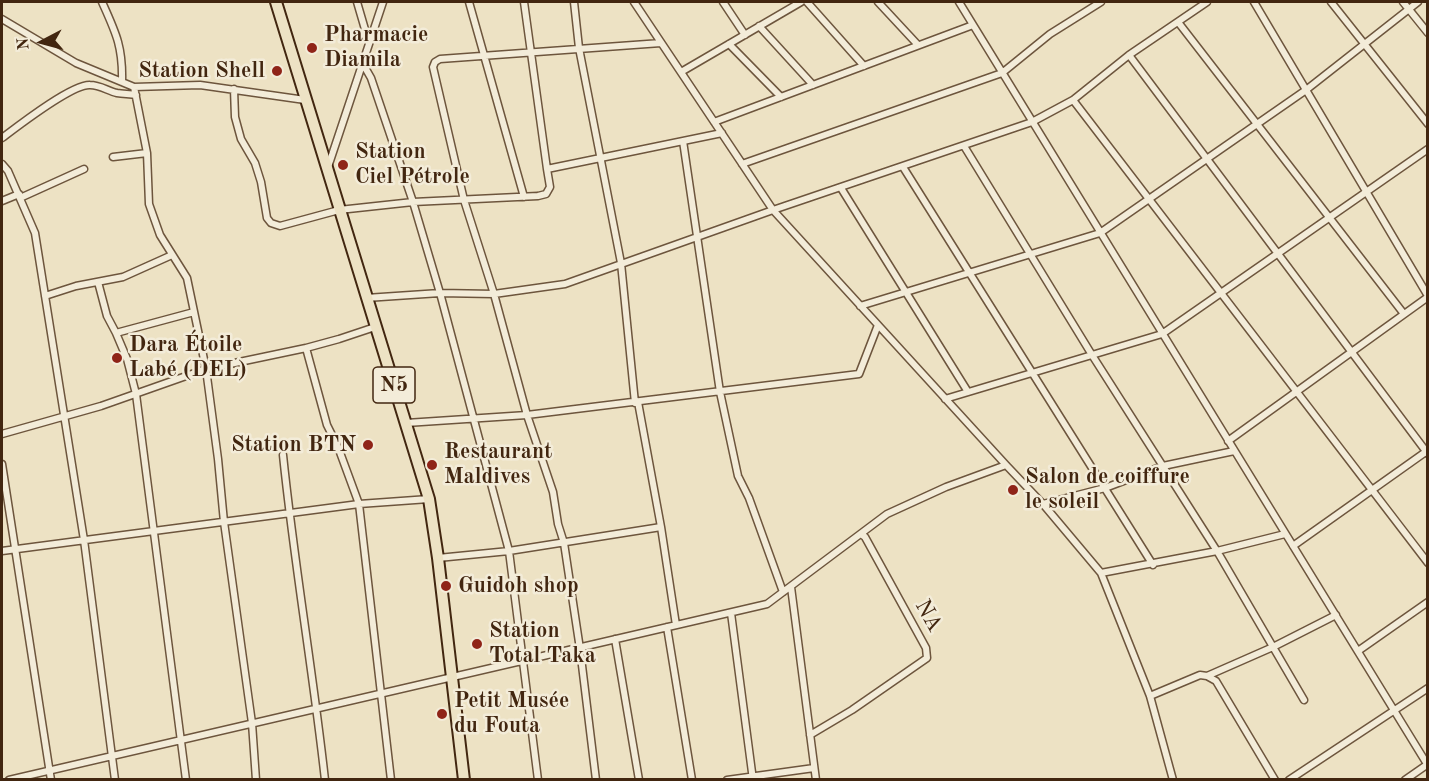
<!DOCTYPE html>
<meta charset="utf-8">
<style>
body{margin:0}
#map{position:relative;width:1429px;height:781px;overflow:hidden;background:#ede2c4;font-family:"Old Standard TT",serif}
canvas{display:block}
.frame{position:absolute;inset:0;border:3px solid #422610;pointer-events:none}
.north{position:absolute;left:12px;top:12px;width:60px;height:60px;-webkit-text-stroke:4px #f3ecd9;paint-order:stroke;rotate:264deg;font-size:16px;font-weight:700;line-height:24px;text-align:center;color:#422610}
.north::after{content:'';display:block;margin:auto;width:21px;height:27px;background:#422610;clip-path:polygon(50% 0,100% 100%,50% 72%,0 100%)}
</style>
<div id="map">
<canvas width="1429" height="781"></canvas>
<div class="frame"></div>
<div class="north">N</div>
</div>
<script>
const ctx = document.querySelector('canvas').getContext('2d');
ctx.lineJoin = 'round';
function strokePath(path, color, width, dash) {
  ctx.strokeStyle = color;
  ctx.lineWidth = width;
  ctx.lineCap = dash ? 'butt' : 'round';
  ctx.setLineDash(dash || []);
  ctx.stroke(path);
}
function label(font, color, halo, rows, align = 'center') {
  ctx.font = font + ' "Old Standard TT",serif';
  ctx.lineWidth = 5;
  ctx.setLineDash([]);
  ctx.textBaseline = 'middle';
  ctx.strokeStyle = halo;
  ctx.fillStyle = color;
  for (const [text, x, y, turn = 0] of rows) {
    ctx.save();
    ctx.translate(x, y);
    ctx.rotate((+turn || 0) * Math.PI / 180);
    ctx.textAlign = isNaN(turn) ? turn : align;
    if (halo) ctx.strokeText(text, 0, 0);
    ctx.fillText(text, 0, 0);
    ctx.restore();
  }
}
const minor = new Path2D(`
 M102 2C116 33 123 47 122 82
 M357 2 369 43
 M469 2 524 197
 M524 2 547 169
 M574 2 579 48 621 263 635 403
 M634 2 773 210 1006 465 1043 504 1101 573 1150 696 1173 780
 M723 2 745 35
 M807 2 864 66
 M878 2 918 45
 M959 2 1427 764
 M1254 2 1428 296
 M1331 2 1428 124
 M1403 2 1428 33
 M2 19 76 63 134 87 200 85 305 100
 M1178 22 1404 314
 M759 26 813 85
 M729 44 781 97
 M1129 55 1428 454
 M363 64 371 78 413 202 440 293 509 551 538 780
 M681 72 801 2
 M134 87 147 153 149 204 160 235 187 278 206 369 218 459 224 522 252 723 256 780
 M234 89 235 117 241 139 255 163 261 182 267 218 271 223 280 226 339 210 413 202 538 196 546 194 550 187 547 169 722 133
 M1073 100 1428 563
 M714 122 973 25
 M2 138C18 126 72 84 90 85 100 85 108 91 117 93 123 94 130 94 136 95
 M683 141 720 392 738 476 749 498 783 592
 M964 146 1092 355 1217 551 1304 700
 M113 157 147 153
 M2 164 8 171 35 233 84 540 115 780
 M742 164 1002 73 1050 34 1101 2
 M328 167 383 2
 M903 167 1153 565
 M841 188 968 392
 M20 198 84 169
 M2 201 19 194
 M98 282 107 316 116 333 127 359 136 394 186 780
 M45 296 76 286 123 277 172 255
 M366 298 440 293 494 294 565 284 773 210 1032 122 1073 100 1129 55 1207 2
 M860 306 1100 233 1306 90 1418 2
 M116 333 194 312
 M306 348 327 425 338 447 359 504 391 780
 M945 399 1162 334 1428 149
 M638 402 661 527 676 625
 M406 423 527 415 859 374 878 325
 M2 434 101 406 206 369 306 348 339 339 375 327
 M1228 441 1428 297
 M283 455C294 563 313 671 325 780
 M2 464 51 780
 M1043 504 1105 488 1163 466 1234 451
 M1293 546 1427 451
 M2 551 359 504 429 499
 M438 558 509 551 661 527
 M1101 573 1217 551 1285 534
 M791 587 816 780
 M731 613 753 780
 M667 627 692 780
 M615 639 639 780
 M1358 651 1428 602
 M1207 676 1273 647 1336 615
 M1150 696 1200 675 1207 676 1216 681 1275 780
 M810 735 852 710 927 658 926 648 865 537 861 534
 M9 780 767 604 887 514 946 487 1006 465
 M596 780 580 649 564 543 558 524 553 492 527 415 494 294 464 200 433 67 435 62 440 59 661 43
 M727 780 814 768
 M1289 780 1428 688
 M1405 780 1428 764`);
const trunk = new Path2D(`
 M276 2 429 499 438 558 464 780`);
strokePath(minor, '#6d553d', 9);
strokePath(trunk, '#422610', 14);
strokePath(minor, '#f3ecd9', 6);
strokePath(trunk, '#ede2c4', 10);
for (const [x, y, r, color] of [
 [312,48,6,"#8f2418"],
 [277,71,6,"#8f2418"],
 [343,165,6,"#8f2418"],
 [117,358,6,"#8f2418"],
 [368,445,6,"#8f2418"],
 [432,465,6,"#8f2418"],
 [1013,490,6,"#8f2418"],
 [446,586,6,"#8f2418"],
 [477,644,6,"#8f2418"],
 [442,714,6,"#8f2418"]
]) {
  const dot = new Path2D();
  dot.arc(x, y, r, 0, 2 * Math.PI);
  ctx.fillStyle = color;
  ctx.fill(dot);
  strokePath(dot, '#f3ecd9', 2);
}
for (const [x, y, w] of [
 [394,385,42]
]) {
  const box = new Path2D();
  box.roundRect(x - w / 2, y - 18, w, 36, 4.5);
  ctx.fillStyle = '#f3ecd9';
  ctx.fill(box);
  strokePath(box, '#422610', 1.5);
}
label('bold 21px', '#422610', null, [
 ["N5",394,385]
]);
label('bold 22px', '#422610', '#f3ecd9', [
 ["Pharmacie",324,35],
 ["Diamila",324,60],
 ["Station Shell",265,71,"right"],
 ["Station",355,152],
 ["Ciel Pétrole",355,177],
 ["Dara Étoile",129,345],
 ["Labé (DEL)",129,370],
 ["Station BTN",356,445,"right"],
 ["Restaurant",444,452],
 ["Maldives",444,477],
 ["Salon de coiffure",1025,477],
 ["le soleil",1025,502],
 ["Guidoh shop",458,586],
 ["Station",489,631],
 ["Total Taka",489,656],
 ["Petit Musée",454,701],
 ["du Fouta",454,726]
], 'left');
label('22px', '#422610', '#f3ecd9', [
 ["NA",928,616,61]
]);
</script>
